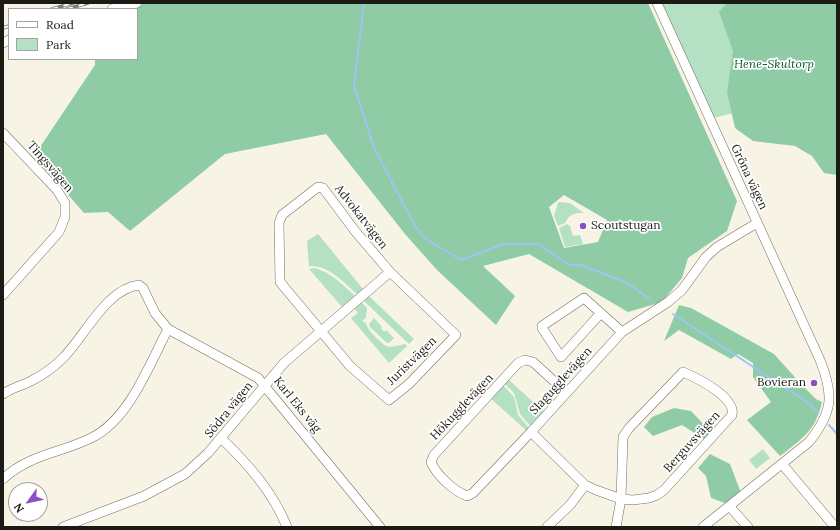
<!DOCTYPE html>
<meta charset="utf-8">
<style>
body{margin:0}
#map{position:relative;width:840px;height:530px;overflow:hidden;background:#f7f4e5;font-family:Lora,serif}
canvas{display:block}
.frame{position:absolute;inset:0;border:4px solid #1b1a15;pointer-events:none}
.legend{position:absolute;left:8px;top:8px;width:130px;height:52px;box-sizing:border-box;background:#fff;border:1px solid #a4a3a1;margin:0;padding:5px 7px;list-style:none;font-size:12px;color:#1b1a15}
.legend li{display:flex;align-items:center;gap:8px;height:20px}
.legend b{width:20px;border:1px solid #a4a3a1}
.north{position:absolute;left:8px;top:482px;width:40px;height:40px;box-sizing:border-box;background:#fff;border:1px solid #a4a3a1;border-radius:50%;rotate:237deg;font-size:11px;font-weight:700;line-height:16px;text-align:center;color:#1b1a15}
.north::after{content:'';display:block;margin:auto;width:14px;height:18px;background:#8c4ec3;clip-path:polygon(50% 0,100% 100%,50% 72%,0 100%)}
</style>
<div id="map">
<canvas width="840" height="530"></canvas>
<div class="frame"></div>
<ul class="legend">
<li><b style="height:5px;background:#fff"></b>Road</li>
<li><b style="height:11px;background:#b4e1c3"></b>Park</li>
</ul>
<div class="north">N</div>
</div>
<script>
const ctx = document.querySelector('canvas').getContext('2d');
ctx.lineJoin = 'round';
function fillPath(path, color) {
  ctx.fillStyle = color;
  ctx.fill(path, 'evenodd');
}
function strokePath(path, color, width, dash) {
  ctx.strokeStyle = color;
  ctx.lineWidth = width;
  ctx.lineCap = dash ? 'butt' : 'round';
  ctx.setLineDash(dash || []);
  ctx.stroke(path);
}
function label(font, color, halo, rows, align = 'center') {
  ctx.font = font + ' Lora,serif';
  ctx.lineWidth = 3.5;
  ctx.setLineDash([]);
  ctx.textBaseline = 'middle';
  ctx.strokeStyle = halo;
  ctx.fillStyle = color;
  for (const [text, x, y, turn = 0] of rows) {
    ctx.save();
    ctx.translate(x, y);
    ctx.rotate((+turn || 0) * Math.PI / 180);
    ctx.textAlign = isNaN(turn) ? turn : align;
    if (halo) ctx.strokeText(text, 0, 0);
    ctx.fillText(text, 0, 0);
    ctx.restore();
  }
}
fillPath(new Path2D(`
 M660 3H837L823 153 733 113 713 118Z
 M558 202 570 203 584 213C574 213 569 214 565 223L558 226 554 216Z
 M567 224 570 226 573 236 580 235 583 244 565 247 559 228Z
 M318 234 363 289 357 294C343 282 329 265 309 266L307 241Z
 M315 268C332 273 343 285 355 296L342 307 309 269Z
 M369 296 414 339 409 344 364 301Z
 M361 302 367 308 366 318 362 321 366 323C367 330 381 343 386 346 391 348 400 345 405 344L407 346 389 363 351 318 358 313 354 308Z
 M374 318 382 327 381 328 384 332 386 330 394 338 389 343H387L370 327 369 324Z
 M508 379 544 412 531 427 520 414 514 393 504 383Z
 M503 385 514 397 518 415 529 428 527 431 490 398Z
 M763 449 770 458 756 469 749 460Z`), '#b4e1c3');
fillPath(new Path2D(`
 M147 3H648L737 201 727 231 688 258 682 278 662 302 628 312 529 254 483 266 515 296 496 325 437 270 405 234 326 134 225 154 130 231 108 212 84 213 34 156 95 65V59H137V9H122ZM564 195 607 220 598 242 564 248 549 207Z
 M727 3H837V175L824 173 812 156 795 146 753 141 735 128 727 92 733 51 719 12Z
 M679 305 691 308 774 354 801 384 816 399 822 402C816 430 802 439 780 456L747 420 771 402 753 377V363L738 354 731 359 679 330 664 341Z
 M674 408 691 411 711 432 704 439 682 425 653 436 644 427 652 417Z
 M710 454 730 464 741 493 725 503 711 498 706 476 698 468Z`), '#8fcca6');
strokePath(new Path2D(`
 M364 3 354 86 373 145 412 221 423 237 461 260 504 244H538L569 265H581L625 282 650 299
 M673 314 811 405 818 413
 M829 425 837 434`), '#9bc5f7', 2);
const minor = new Path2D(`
 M657 3 820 360C834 395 833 412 809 442L703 527
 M112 9 137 3
 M3 43 9 40
 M3 133 57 190 65 203V217L59 232 3 295
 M318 187 323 188 355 231 390 272 456 335 409 384 389 400 350 366 280 282 279 223 282 215Z
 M601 313 561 357 542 328V326L584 298 622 332
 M168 329 258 378 380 527
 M3 394C12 388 21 386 31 381 43 375 54 367 63 358 84 337 107 288 139 285L143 288 155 313 168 329C149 365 129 420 91 438 61 453 28 455 3 479
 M531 432 473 493 467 496C454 491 437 476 431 462L434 455 518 363 525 360 533 362 566 392
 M221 438C248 464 273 492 287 527
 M782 464 835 527
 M730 507 748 527
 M63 527 144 496 185 474 208 453 284 363 390 272
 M547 527 570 505 585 485
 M616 527 621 499 623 437 629 428 683 372C697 378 736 397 732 415L664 490 657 495 649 498 633 500 621 499 596 490 585 485 531 432 622 332 668 302 682 290 706 257 717 247 757 223`);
strokePath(minor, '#716e61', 10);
strokePath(minor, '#fff', 9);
const rail = new Path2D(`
 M52 9 73 3
 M67 9 88 3
 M3 28 9 26`);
strokePath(rail, '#7f7e74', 3.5);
strokePath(rail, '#fff', 2, [6]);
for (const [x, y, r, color] of [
 [583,226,4,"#8c4ec3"],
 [814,383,4,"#8c4ec3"]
]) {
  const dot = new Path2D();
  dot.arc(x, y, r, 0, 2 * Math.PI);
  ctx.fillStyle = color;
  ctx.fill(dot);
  strokePath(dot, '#fff', 1.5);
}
label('italic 12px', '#0f5834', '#fff', [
 ["Hene-Skultorp",774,65]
]);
label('12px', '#1b1a15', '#fff', [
 ["Tingsvägen",50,167,49],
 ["Gröna vägen",749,177,65],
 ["Advokatvägen",361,217,52],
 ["Juristvägen",412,361,-44],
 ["Slagugglevägen",561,381,-48],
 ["Karl Eks väg",297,405,51],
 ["Hökugglevägen",462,407,-47],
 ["Södra vägen",229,410,-51],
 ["Berguvsvägen",692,442,-48]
]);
label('12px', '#1b1a15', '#fff', [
 ["Scoutstugan",591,226],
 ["Bovieran",806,383,"right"]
], 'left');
</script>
